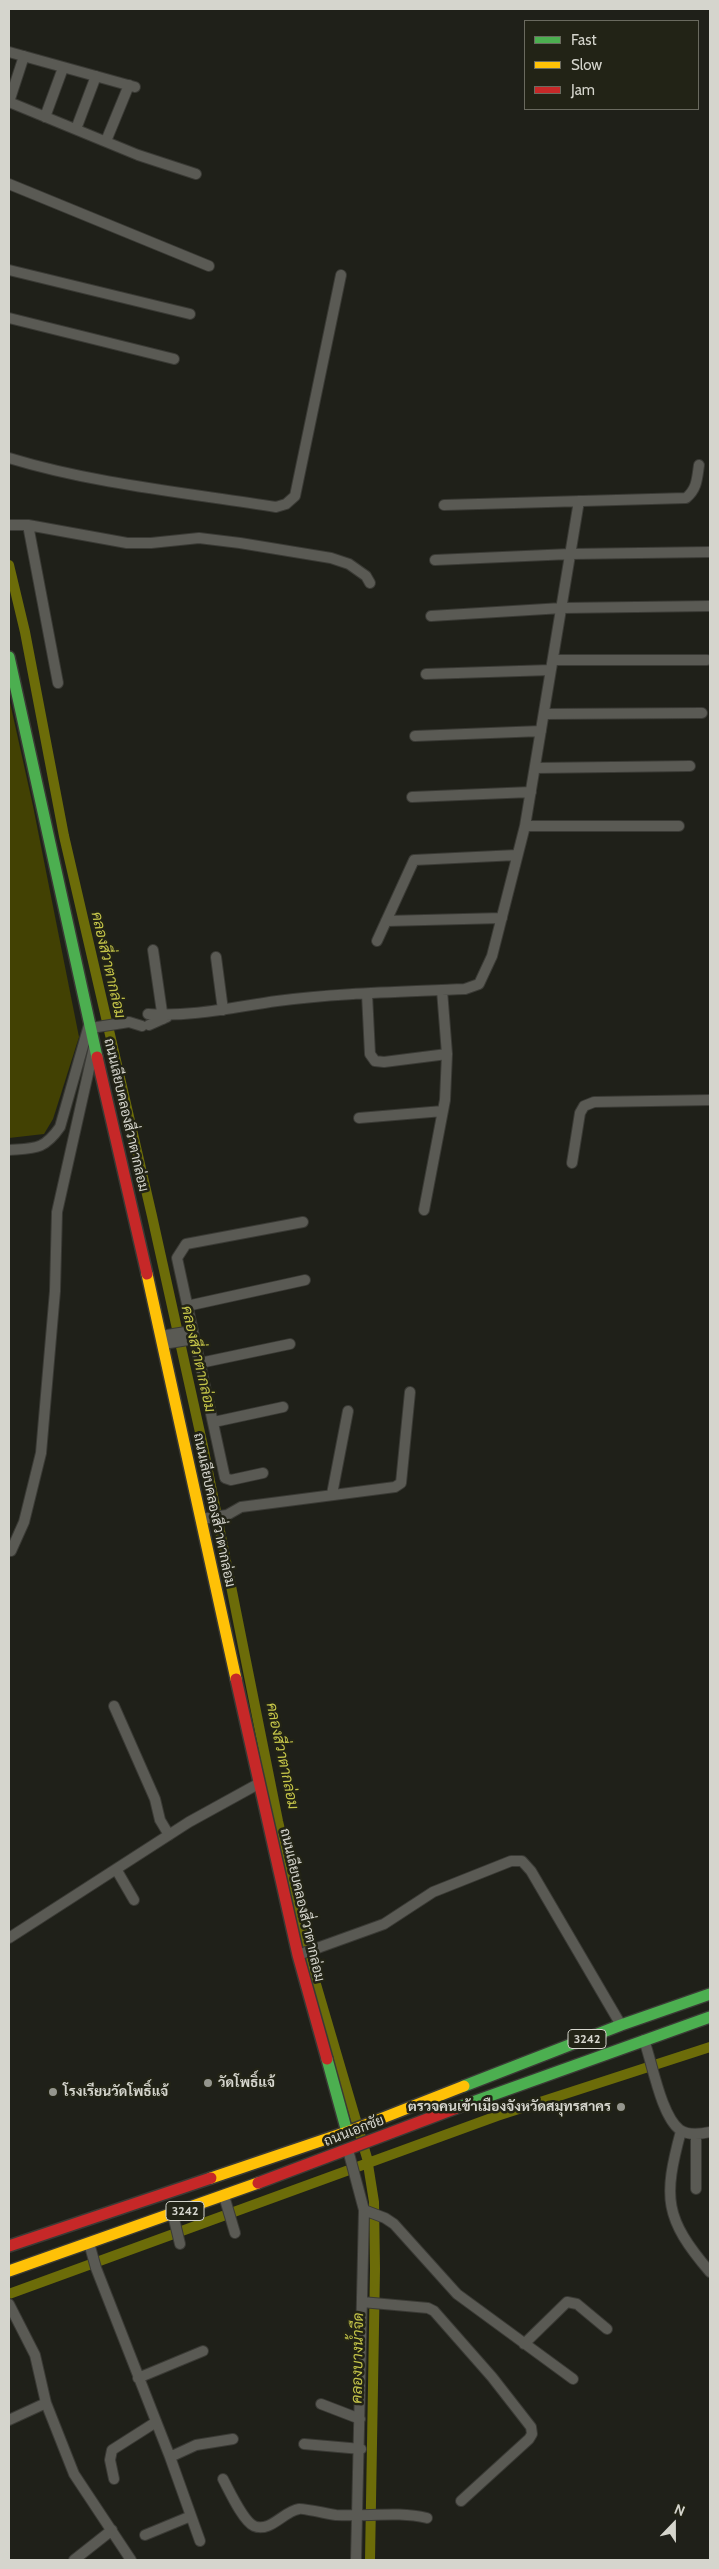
<!DOCTYPE html>
<meta charset="utf-8">
<style>
body{margin:0}
#map{position:relative;width:719px;height:2569px;overflow:hidden;background:#1f2019;font-family:Cabin,sans-serif}
canvas{display:block}
.frame{position:absolute;inset:0;border:10px solid #d5d5cd;pointer-events:none}
.legend{position:absolute;left:524px;top:20px;width:175px;height:90px;box-sizing:border-box;background:#222316;border:1px solid #6a6a5f;margin:0;padding:6px 9px;list-style:none;font-size:15px;color:#d5d5cd}
.legend li{display:flex;align-items:center;gap:10px;height:25px}
.legend b{width:25px;border:1px solid #6a6a5f}
.north{position:absolute;left:649px;top:2499px;width:50px;height:50px;-webkit-text-stroke:4px #222316;paint-order:stroke;rotate:22deg;font-size:14px;font-weight:700;line-height:20px;text-align:center;color:#d5d5cd}
.north::after{content:'';display:block;margin:auto;width:18px;height:22px;background:#d5d5cd;clip-path:polygon(50% 0,100% 100%,50% 72%,0 100%)}
</style>
<div id="map">
<canvas width="719" height="2569"></canvas>
<div class="frame"></div>
<ul class="legend">
<li><b style="height:6px;background:#4caf50"></b>Fast</li>
<li><b style="height:6px;background:#ffc107"></b>Slow</li>
<li><b style="height:6px;background:#c62828"></b>Jam</li>
</ul>
<div class="north">N</div>
</div>
<script>
const ctx = document.querySelector('canvas').getContext('2d');
ctx.lineJoin = 'round';
function fillPath(path, color) {
  ctx.fillStyle = color;
  ctx.fill(path, 'evenodd');
}
function strokePath(path, color, width, dash) {
  ctx.strokeStyle = color;
  ctx.lineWidth = width;
  ctx.lineCap = dash ? 'butt' : 'round';
  ctx.setLineDash(dash || []);
  ctx.stroke(path);
}
function label(font, color, halo, rows, align = 'center') {
  ctx.font = font + ' Cabin,Sarabun,sans-serif';
  ctx.lineWidth = 5;
  ctx.setLineDash([]);
  ctx.textBaseline = 'middle';
  ctx.strokeStyle = halo;
  ctx.fillStyle = color;
  for (const [text, x, y, turn = 0] of rows) {
    ctx.save();
    ctx.translate(x, y);
    ctx.rotate((+turn || 0) * Math.PI / 180);
    ctx.textAlign = isNaN(turn) ? turn : align;
    if (halo) ctx.strokeText(text, 0, 0);
    ctx.fillText(text, 0, 0);
    ctx.restore();
  }
}
fillPath(new Path2D(`
 M9 698 33 806 79 1037 53 1119 44 1134 9 1138Z`), '#424103');
strokePath(new Path2D(`
 M9 565 25 632 64 836 152 1216 203 1446 278 1821 313 1974 367 2158 374 2202 375 2269 370 2560
 M9 2294 497 2116 710 2047`), '#6c6c09', 10);
const street = new Path2D(`
 M9 52 135 87
 M9 102 138 155 196 174
 M9 102 24 56
 M45 117 63 68
 M76 129 96 76
 M106 141 129 85
 M9 184 209 266
 M9 270 190 314
 M9 318 174 359
 M9 458C94 484 188 493 276 507L286 504 295 496 341 275
 M444 505 686 498C697 489 697 479 699 465
 M9 525H28L127 543H151L199 538 240 543 331 558 349 564 366 576 370 583
 M28 525 58 683
 M435 560 570 554 710 552
 M431 616 562 608 710 606
 M553 660H707
 M426 674 551 670
 M544 714 702 713
 M415 736 541 731
 M535 768 690 766
 M412 797 531 792
 M525 826H679
 M386 921 502 918
 M377 941 414 860 517 855
 M153 950 163 1019
 M216 957 223 1010
 M367 994 370 1054 375 1061 384 1062 447 1054
 M148 1014C192 1017 234 1007 277 1001 339 993 403 992 465 989L479 984 492 956 525 826 579 501
 M149 1025 167 1017
 M91 1028 129 1022 142 1026
 M359 1118 443 1111
 M9 1150C35 1148 44 1150 60 1127L89 1025
 M572 1163 580 1113 584 1106 594 1102 710 1100
 M424 1210 445 1100 447 1054 442 990
 M187 1306 305 1280
 M161 1336 192 1331
 M163 1344 194 1339
 M200 1363 290 1344
 M214 1422 283 1407
 M263 1473 231 1480 225 1478 177 1258 186 1244 303 1222
 M332 1494 348 1411
 M201 1519 227 1515 241 1507 395 1487 401 1483 410 1392
 M11 1551 24 1522 41 1453 55 1291 57 1212 94 1047
 M114 1706 155 1799 160 1820 169 1835
 M116 1869 134 1900
 M9 1938 189 1822 258 1784
 M298 1955 384 1924 433 1892 511 1861H522L531 1871 621 2025
 M644 2040C652 2062 661 2116 680 2130 689 2136 701 2134 710 2132
 M681 2131C663 2198 664 2218 710 2272
 M348 2150 364 2210 356 2560
 M696 2189V2135
 M224 2196 235 2233
 M364 2210 385 2218 394 2224 457 2294 573 2379
 M173 2215 180 2244
 M89 2243 96 2268 170 2457 200 2541
 M362 2302 428 2308 434 2311 492 2377 531 2427 532 2434 529 2439 461 2501
 M9 2304 35 2355 46 2403 74 2474 131 2560
 M524 2344 567 2302 577 2304 607 2329
 M138 2378 203 2351
 M321 2404 360 2419
 M9 2420 46 2403
 M304 2444 361 2449
 M170 2457 196 2445 233 2439
 M114 2479 110 2460 112 2450 156 2422
 M223 2479C229 2490 243 2521 254 2526 270 2533 284 2511 299 2509 303 2508 328 2514 336 2515 367 2517 397 2511 427 2518
 M145 2535 191 2516
 M74 2560 112 2530`);
const fast = new Path2D(`
 M9 657 97 1057
 M327 2059 347 2132
 M464 2086 621 2025 710 1994
 M459 2107 710 2017`);
const slow = new Path2D(`
 M147 1274 236 1679
 M211 2178 347 2132 464 2086
 M9 2271 258 2183`);
const jam = new Path2D(`
 M97 1057 147 1274
 M236 1679 298 1955 327 2059
 M258 2183 459 2107
 M9 2246 211 2178`);
strokePath(street, '#3a3a35', 12);
strokePath(fast, '#3a3a35', 14);
strokePath(slow, '#3a3a35', 14);
strokePath(jam, '#3a3a35', 14);
strokePath(street, '#5a5a54', 10);
strokePath(fast, '#4caf50', 11);
strokePath(slow, '#ffc107', 11);
strokePath(jam, '#c62828', 11);
for (const [x, y, r, color] of [
 [208,2083,5,"#95968e"],
 [53,2092,5,"#95968e"],
 [621,2107,5,"#95968e"]
]) {
  const dot = new Path2D();
  dot.arc(x, y, r, 0, 2 * Math.PI);
  ctx.fillStyle = color;
  ctx.fill(dot);
  strokePath(dot, '#222316', 2);
}
for (const [x, y, w] of [
 [587,2039,38],
 [185,2211,38]
]) {
  const box = new Path2D();
  box.roundRect(x - w / 2, y - 9.5, w, 19, 4);
  ctx.fillStyle = '#222316';
  ctx.fill(box);
  strokePath(box, '#d5d5cd', 1);
}
label('bold 12px', '#d5d5cd', null, [
 ["3242",587,2039],
 ["3242",185,2211]
]);
label('14px', '#d5d5cd', '#222316', [
 ["ถนนเลียบคลองสี่วาตากล่อม",126,1115,77],
 ["ถนนเลียบคลองสี่วาตากล่อม",214,1510,78],
 ["ถนนเลียบคลองสี่วาตากล่อม",302,1905,77],
 ["ถนนเอกชัย",354,2131,-21]
]);
label('bold 14px', '#d5d5cd', '#222316', [
 ["วัดโพธิ์แจ้",218,2083],
 ["โรงเรียนวัดโพธิ์แจ้",63,2092],
 ["ตรวจคนเข้าเมืองจังหวัดสมุทรสาคร",611,2107,"right"]
], 'left');
label('italic 15px', '#c6c649', '#222316', [
 ["คลองสี่วาตากล่อม",108,965,77],
 ["คลองสี่วาตากล่อม",198,1359,77],
 ["คลองสี่วาตากล่อม",282,1756,78],
 ["คลองบางน้ำจืด",358,2358,-89]
]);
</script>
